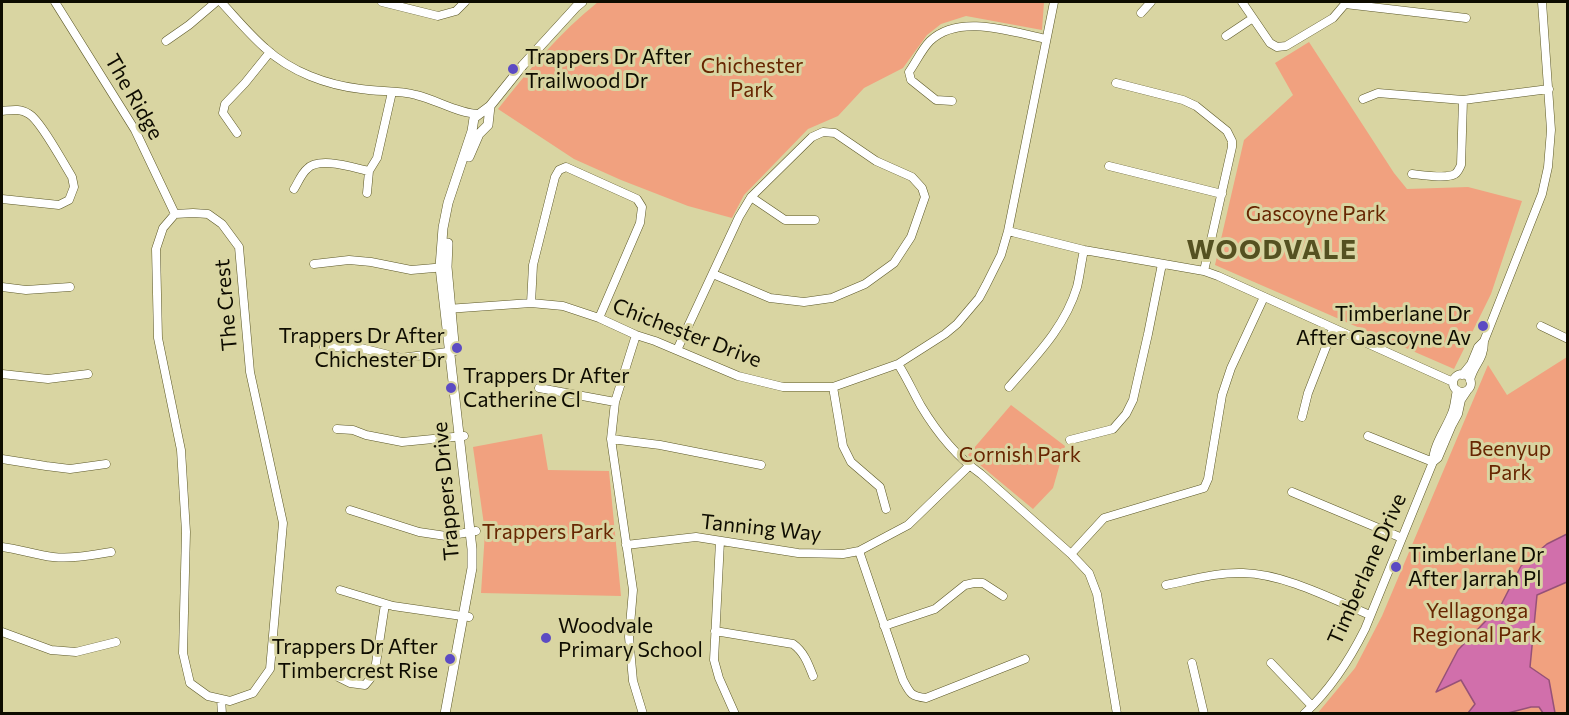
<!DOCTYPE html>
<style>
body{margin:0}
#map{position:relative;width:1569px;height:715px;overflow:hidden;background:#d9d5a2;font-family:Commissioner,sans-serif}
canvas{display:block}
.frame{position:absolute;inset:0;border:3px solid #0e0c00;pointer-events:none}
</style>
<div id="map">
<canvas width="1569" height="715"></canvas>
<div class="frame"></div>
</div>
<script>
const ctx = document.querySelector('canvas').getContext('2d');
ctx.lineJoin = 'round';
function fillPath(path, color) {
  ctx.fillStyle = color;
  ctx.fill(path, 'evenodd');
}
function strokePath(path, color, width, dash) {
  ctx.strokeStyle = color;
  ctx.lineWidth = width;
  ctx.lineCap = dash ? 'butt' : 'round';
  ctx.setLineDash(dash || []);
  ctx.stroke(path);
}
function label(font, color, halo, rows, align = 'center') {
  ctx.font = font + ' Commissioner,sans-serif';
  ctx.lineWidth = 6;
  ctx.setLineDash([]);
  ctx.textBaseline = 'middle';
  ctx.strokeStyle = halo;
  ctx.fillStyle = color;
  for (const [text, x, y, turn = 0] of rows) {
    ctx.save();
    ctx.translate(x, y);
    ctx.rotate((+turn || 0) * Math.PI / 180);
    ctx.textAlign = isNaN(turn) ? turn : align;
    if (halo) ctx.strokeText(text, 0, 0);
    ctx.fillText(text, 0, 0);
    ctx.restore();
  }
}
fillPath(new Path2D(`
 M598 2H1044L1042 30 966 16 941 24 927 35 903 68 864 88 838 116 808 129 744 195 732 218 688 206 621 180 574 159 498 109C528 71 560 32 598 2Z
 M1309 42 1394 173 1407 189 1468 187 1522 201 1491 294 1454 369 1215 265 1244 140 1293 95 1275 63Z
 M1567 357V713L1317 714 1355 668 1382 616 1488 365 1507 395Z
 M1011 405 1065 446 1053 488 1033 509 968 455Z
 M542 434 548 470 609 471 621 596 481 593 485 532 473 447Z`), '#f1a17f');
const water = new Path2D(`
 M1567 534V582L1537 595 1530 667 1549 680 1555 713H1543L1539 707H1531L1508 713H1468L1475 704 1461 680 1436 692 1458 650 1501 605 1521 566 1547 544Z`);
fillPath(water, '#d16fab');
strokePath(water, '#965178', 1.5);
const minor = new Path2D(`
 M55 2 135 130 175 214
 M221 2C235 17 249 34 265 48 291 72 327 85 361 89 379 92 399 90 416 95 437 100 457 113 478 114
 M382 2 438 16 456 11 465 2
 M1242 2 1270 43 1277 47 1286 46 1333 18 1345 4V2
 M1345 4 1466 18
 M1141 13 1151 2
 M1226 36 1253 18
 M166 41 189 25 216 2
 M1116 83 1183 100 1196 106 1227 131 1232 141V147L1204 271
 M1363 99 1378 93 1463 100 1549 89
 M952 101 936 100 911 80 909 72C916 62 922 49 930 41 959 13 1012 32 1046 39
 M2 111C12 110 20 108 29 114 40 120 64 164 72 177L74 187 69 200 59 205 2 199
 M237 133 223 113 225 104 245 83 270 52
 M1109 166 1222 194
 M1412 174C1422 175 1447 179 1455 174 1458 172 1459 169 1461 165L1463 100
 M294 189C298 183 301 174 307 169 319 156 354 168 369 171
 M367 193 369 171 377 158 392 92
 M751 197 785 220H815
 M193 213 208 214 222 224 239 247 250 372 283 523 270 669 253 693 230 701 208 696 190 683 183 653 186 532 181 450 158 338 156 249 163 228 175 214Z
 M1008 231 1084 250 1204 271 1218 276 1453 382
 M314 264 349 260 371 262 411 270 446 267
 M2 287 26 290 70 287
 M531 303 533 265 555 177 559 170 566 167 637 199 642 207 640 223 599 318
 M447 309 531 303 563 306 599 318 636 335 655 341 738 376 783 387H833L898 364 945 334 957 324 979 298 986 285 1001 255 1008 231 1054 2
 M1541 326 1568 339
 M636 335 615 402 611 439 633 590 629 637 633 681 643 714
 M324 347 361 348 401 358 455 351
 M677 350 739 217 751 197 812 137 823 132 835 133 876 161 912 177 922 188 925 197 911 237 894 263 865 284 832 298 804 302 770 298 713 274
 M898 364C907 378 913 392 921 406 936 431 957 457 981 474L1071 554 1089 573 1097 594 1117 714
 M2 374 48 379 88 374
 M1453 383a9 9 0 1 1 18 0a9 9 0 1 1-18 0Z
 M1462 375 1471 364 1478 347 1484 341
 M1470 380C1474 363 1484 361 1484 341L1542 194 1548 167 1551 130 1542 2
 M833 387 843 446 851 462 880 487 886 509
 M1009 387C1036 356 1065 327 1077 287 1080 275 1081 263 1084 250
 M539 388 615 402
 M1302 417 1308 393 1333 329
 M337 429 353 430 366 435 402 442 464 436
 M1368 436 1433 462
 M611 439 660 445 761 465
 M1070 440 1113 429 1126 414 1133 400 1148 334 1162 264
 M2 459 46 466 70 469 106 464
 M1433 462 1438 458 1452 425 1458 414 1461 400 1467 391
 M1292 492 1402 538
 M350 510 419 532 446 536 476 531
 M720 541 714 660 719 678 735 714
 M626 545 696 537 798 553 843 554 859 551 908 525 969 466
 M2 547C19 549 36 555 53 557 73 559 92 555 111 552
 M859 551 903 680C910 693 910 696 926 698L1025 659
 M1071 554 1104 518 1204 488 1208 479 1222 395 1231 368 1264 297
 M1166 585C1191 580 1218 572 1243 573 1285 574 1332 599 1370 615
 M340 590 393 606 469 617
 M884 626 935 609 965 585 974 583H983L1003 596
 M715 631 793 644C804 652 808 663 813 676
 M2 632 51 650 76 652 116 642
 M1192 663 1204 714
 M1271 663 1312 706
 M332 674 350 683 365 685 370 679 375 670 385 604
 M221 699 222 714
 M1304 714C1330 690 1349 661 1365 629L1433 462C1433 445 1446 429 1452 413 1455 406 1455 398 1457 390`);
const major = new Path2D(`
 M469 157 479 134 488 125 490 106
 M448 243 447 267 454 343
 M445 714 472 568V549L440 267 443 228 448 203 472 131 474 118 490 106 523 65 576 7 582 2`);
strokePath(minor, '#5c5828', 9);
strokePath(major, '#5c5828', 10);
strokePath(minor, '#fff', 8);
strokePath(major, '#fff', 9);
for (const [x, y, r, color] of [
 [513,69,6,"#5c4bc3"],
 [1483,326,6,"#5c4bc3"],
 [457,348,6,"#5c4bc3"],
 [451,388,6,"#5c4bc3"],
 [1396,567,6,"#5c4bc3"],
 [546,638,6,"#5c4bc3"],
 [450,659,6,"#5c4bc3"]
]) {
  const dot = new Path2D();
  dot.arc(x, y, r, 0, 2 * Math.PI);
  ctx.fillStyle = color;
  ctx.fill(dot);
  strokePath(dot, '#d9d5a2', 2);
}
label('21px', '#0e0c00', '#d9d5a2', [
 ["Trappers Dr After",525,57],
 ["Trailwood Dr",525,81],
 ["Timberlane Dr",1471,314,"right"],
 ["After Gascoyne Av",1471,338,"right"],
 ["Trappers Dr After",445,336,"right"],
 ["Chichester Dr",445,360,"right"],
 ["Trappers Dr After",463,376],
 ["Catherine Cl",463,400],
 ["Timberlane Dr",1408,555],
 ["After Jarrah Pl",1408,579],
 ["Woodvale",558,626],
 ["Primary School",558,650],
 ["Trappers Dr After",438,647,"right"],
 ["Timbercrest Rise",438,671,"right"]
], 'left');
label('21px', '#672602', '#d9d5a2', [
 ["Chichester",752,66],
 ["Park",752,90],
 ["Gascoyne Park",1316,214],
 ["Beenyup",1510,449],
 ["Park",1510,473],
 ["Cornish Park",1020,455],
 ["Trappers Park",548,532],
 ["Yellagonga",1477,611],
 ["Regional Park",1477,635]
]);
label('21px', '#0e0c00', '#d9d5a2', [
 ["The Ridge",134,97,60],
 ["The Crest",226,305,-95],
 ["Chichester Drive",687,333,21],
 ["Trappers Drive",446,491,-95],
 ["Tanning Way",761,528,6],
 ["Timberlane Drive",1367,569,-66]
]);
ctx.letterSpacing = '1.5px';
label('bold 27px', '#555121', '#d9d5a2', [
 ["WOODVALE",1272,250]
]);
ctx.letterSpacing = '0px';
</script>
